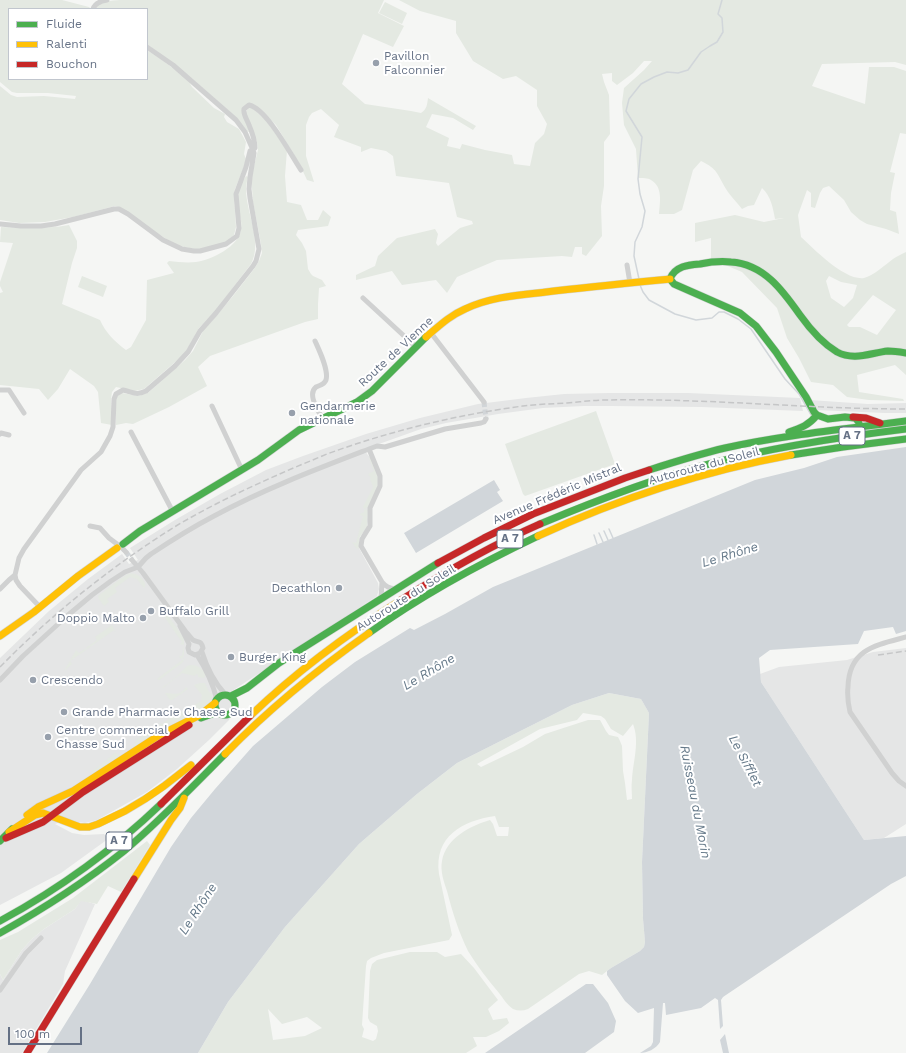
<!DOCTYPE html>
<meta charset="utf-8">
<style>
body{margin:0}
#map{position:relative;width:906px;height:1053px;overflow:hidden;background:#f5f6f4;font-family:"Work Sans",sans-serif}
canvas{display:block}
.legend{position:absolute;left:8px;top:8px;width:140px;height:72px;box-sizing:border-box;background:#fff;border:1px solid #c1c6ce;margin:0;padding:5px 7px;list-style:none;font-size:12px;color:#657185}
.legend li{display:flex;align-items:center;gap:8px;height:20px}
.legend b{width:20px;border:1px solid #c1c6ce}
.scale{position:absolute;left:8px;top:1027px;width:74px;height:18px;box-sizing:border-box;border:2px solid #657185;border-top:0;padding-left:5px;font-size:12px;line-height:14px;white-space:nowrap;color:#657185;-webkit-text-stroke:3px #fff;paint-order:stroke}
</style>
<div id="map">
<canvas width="906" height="1053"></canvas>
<ul class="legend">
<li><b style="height:5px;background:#4caf50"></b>Fluide</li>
<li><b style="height:5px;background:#ffc107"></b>Ralenti</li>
<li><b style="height:5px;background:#c62828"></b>Bouchon</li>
</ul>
<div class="scale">100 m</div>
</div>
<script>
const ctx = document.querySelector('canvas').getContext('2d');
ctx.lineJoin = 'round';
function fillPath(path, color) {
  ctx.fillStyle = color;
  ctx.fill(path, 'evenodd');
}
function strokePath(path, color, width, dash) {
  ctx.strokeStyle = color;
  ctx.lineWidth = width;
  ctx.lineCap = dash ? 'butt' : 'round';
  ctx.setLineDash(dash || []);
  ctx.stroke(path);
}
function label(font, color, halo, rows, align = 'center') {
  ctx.font = font + ' "Work Sans",sans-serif';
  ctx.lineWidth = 4;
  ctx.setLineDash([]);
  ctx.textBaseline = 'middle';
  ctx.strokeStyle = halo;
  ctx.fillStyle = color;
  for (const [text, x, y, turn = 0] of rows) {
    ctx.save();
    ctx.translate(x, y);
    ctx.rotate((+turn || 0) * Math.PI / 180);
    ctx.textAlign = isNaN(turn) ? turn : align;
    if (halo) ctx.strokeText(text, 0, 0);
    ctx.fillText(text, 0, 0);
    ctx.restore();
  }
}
fillPath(new Path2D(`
 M609 393H688L800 398 803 411 701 407 611 406H584L543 408 498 414 446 423 421 429 365 449 367 454 370 457 379 479 375 494 367 510 368 520 366 530 360 536 359 542V548L378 583 379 589 377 596 232 691 229 720 209 740 177 769 147 792 97 820 85 823 78 822 69 819 55 824 72 833 84 835 104 834 108 839 61 873 0 905V658L49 611 88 579 122 554 129 564 138 560 130 548 175 520 220 494 266 470 303 456 366 434 420 418 478 404 526 398 564 394Z
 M810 400 868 404 906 403V413H885L815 410Z
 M906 648V824L884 838 864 840 761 682 760 674 779 667 847 660 873 652Z
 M81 900 95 904 65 971 63 984 22 1053H0V974L3 980 22 950 32 939 44 929 75 909Z`), '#e5e6e6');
fillPath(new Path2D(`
 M0 0H62L89 7 91 9H9V79H147V50L161 59 188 80 192 87 214 108 225 114 224 117 227 122 239 129 246 142 244 154 246 159 244 167 235 189 234 195 236 227 234 235 226 242 199 250 175 245 118 207 115 206 73 217 45 222 19 223 0 220V86L11 95 17 97 44 96 75 99 76 96 48 93H17L12 92 0 82Z
 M120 0H384L378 13 404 26 393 47 363 34 342 84 365 104 411 111 421 113C427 109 427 105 428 98L433 101 476 126 473 130 453 118 432 114 426 127 449 138 447 146 460 149 462 144 485 150 512 155 514 164 530 166 535 143 544 134 547 124 537 106V90L516 76 503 79 473 61 456 33V21L420 11 399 0H906V65L895 62 822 64 812 86 865 104 869 67H894L906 71V134L900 133 890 172 895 173 891 193 890 210 896 212 899 234 886 229 867 224 860 220 851 212 844 200 829 186 823 188 820 193 815 208 811 207V193L807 190 798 215 801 237C814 249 845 281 864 278 873 276 885 265 893 259 897 256 902 254 906 252V375L895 365 857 375 859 392 903 399 904 401 869 400 847 397 833 385 811 382 799 358 787 338 777 308 742 272 711 259V238L695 242V223L735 215 764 222 784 218 775 219C773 208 771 196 762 188L754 205 748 206 742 209C737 202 730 196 726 189 717 174 718 169 701 161L693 170 682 210 674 214H659C660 202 663 187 651 180 648 178 642 178 638 178L636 149 624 125 622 103 624 88 644 70 652 61H644L633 73 617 85 612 81V73L602 74 604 82 609 95 610 134 604 142V186L601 206 602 236 586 256 582 254V247H575L572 257 562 256 497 260 457 277 447 293 436 280 402 285 392 271 356 280V275L375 266 378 256 397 238 435 229 438 234 436 243 438 246 460 228 473 224 472 221 457 217 449 183 396 176 393 156 386 151 371 148 361 152V147L334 137 339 125 321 109 312 113 309 117 306 125V156L314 182 307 180 299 163 276 125 257 107 244 106 249 132H248L237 118 189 76 147 44V9H96C100 0 111 1 120 0ZM829 276 841 282 857 285 853 298 844 307 831 298 826 281ZM873 295 896 310 877 335 860 327H849L847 325Z
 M385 2 407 13 402 24 379 13Z
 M249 108H252L265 119 287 150 285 176 287 202 301 205 307 220H318L323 210 331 217 328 226 298 230 296 235 302 243 306 251 308 269 311 274 313 276 322 280 326 286 319 288 318 304V319L305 322 210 356 198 367 207 386 169 407 133 424 126 423 116 425V396L121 393C134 394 136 399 149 392L185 360 193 351 204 329 211 322 233 296 254 269 259 261 262 253 261 244 253 202 252 188V174L258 150 257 142 246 113 247 110Z
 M246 176 248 177C247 181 246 185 246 189 246 213 263 242 251 264L216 310 199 328 186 351 181 357 144 389 134 391 116 387 112 392 111 399 112 425 101 423 98 392 94 386 70 369 58 389 48 400 39 389 0 385V293L3 292 0 286V282L13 243 0 242 1 227C24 228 46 229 69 225L77 241V248L72 263 62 304 100 320C106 333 114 341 126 350L131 347 146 320 147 280 174 273 167 263 169 261C178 262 187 263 196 262 211 260 240 246 241 229 242 225 241 221 240 217 239 208 236 196 240 187 241 183 244 179 246 176Z
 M82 276 107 286 103 297 78 287Z
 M596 411 615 464 525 496 523 494 505 444Z
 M369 458H371L379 479V483L369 507 364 509 363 506 364 505 373 487 370 479 371 478 368 474 374 471Z
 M368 509 367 527 359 538V548L357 549 352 542 356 543 363 516 360 515V514L364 512V510Z
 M128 574C137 572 141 577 145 583V587L144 588 137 579 130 577 115 588 117 592 107 599 109 602 104 606 99 599 98 596 120 579Z
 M165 611 184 638V654L183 657 181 659 179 656H182L184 645 180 644 182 642 163 615 162 616 161 614Z
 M112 625 116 633 114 630 87 649 86 648 97 640 95 637Z
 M85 649 86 650 70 661 72 664 64 671 75 652 76 650 79 653Z
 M185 658 182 663 159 680 157 679Z
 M190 665C198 665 202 668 206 675L204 678 198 677V675L196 674 195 676 182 673 163 688H162L165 685H166L176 677 187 666Z
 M200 683H205L209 692 212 694V701L208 707 94 775 90 773 115 753 121 756 133 748 136 740 152 729 154 730 160 726 159 724 161 723 162 724 178 712H183L201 701 202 695 194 685Z
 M186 687 188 689 172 700H170L165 693C174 693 180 697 186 687Z
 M609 693 641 699 649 713 642 862 643 919 645 942 644 947 640 951 611 968 607 971 602 975 589 971 579 974 528 1009C523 1011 518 1011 513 1009 507 1005 503 998 499 993 488 980 477 966 468 951 459 933 452 911 447 891 444 882 440 871 442 861 446 838 470 826 490 820L493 824 497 836H508L509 827H499L495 816C462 821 434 836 439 874L452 935 449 940 384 953 371 958 367 961 366 966 362 1025 364 1029 362 1037 373 1041 376 1039 378 1031 377 1026 370 1022 368 1018 370 971 372 964 377 960 410 952H437L445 957 461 954 474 968 498 1000 488 1009 493 1020 507 1018 509 1023 499 1031 486 1037H473L477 1046 466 1053H198L228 1002 285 927 359 844 417 794 457 763 572 705ZM583 713 601 716 605 719 611 729 623 736 633 724C640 742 633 761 632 780 631 786 632 793 632 799L627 800 625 783 623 771 622 746 620 741 618 737 609 735 606 731 600 720H588L545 734 523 747 481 767 477 764 540 729 577 720ZM268 1009 282 1024 307 1017 322 1028 305 1036 273 1040Z
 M147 841 150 845 121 892 108 886 97 904 81 901 75 909 44 929 32 939 22 950 3 980 0 974V940L18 932 73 898Z`), '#e4e9e2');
fillPath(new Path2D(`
 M906 447V631L896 634 893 627 864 631 858 644 770 650 759 658 761 682 864 840 906 836V876L891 884 723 997 721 1000 723 1026 720 1029 718 1000 715 998 701 1008 666 1015 665 1003H663L660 1042C656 1049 647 1053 640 1053L651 1046 653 1042 654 1008 638 1013 625 1001 607 975V971L611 968 640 951 644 947 645 942 643 919 642 862 649 713 641 699 609 693 572 705 457 763 417 794 359 844 285 927 228 1002 198 1053H47L90 984 171 847 191 818 215 789 253 746 322 687 355 662 410 628 414 630 445 614 493 587 755 480 804 468 837 457Z
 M494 480 500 490 497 492 503 501 416 553 404 533Z
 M586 984H593L608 1003 616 1021 614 1032 585 1053H485Z
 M725 1034 729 1053H723L720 1040Z`), '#d1d6da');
strokePath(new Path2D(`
 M639 279 634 256 635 242 642 227 645 211 640 194 638 179 642 137 626 111 629 99 641 84 654 77 667 72 678 73 688 70 701 52 710 46 717 42 723 32 722 18 718 14 722 0
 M640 285 643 292 649 300 675 314 696 320 712 318 719 312H724L738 319 751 329 785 379 799 394 811 415
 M609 529 613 538
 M604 531 608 540
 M599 533 603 542
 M594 535 597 544`), '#d1d6da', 1.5);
strokePath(new Path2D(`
 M484 402 486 419
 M126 552 132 560`), '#d1d5d8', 5, [5, 2.5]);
const fast = new Path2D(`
 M670 279C675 266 688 265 700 264 710 262 721 261 731 262 764 264 783 291 800 315 810 329 822 343 837 352 854 361 870 353 888 351 894 351 900 352 906 353
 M670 279 674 284 740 313 756 326 776 352 806 397 814 412 817 415 828 419 845 417 855 418 858 421 860 426
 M789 432C801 428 809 425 817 415
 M791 455 843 447 906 439
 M649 470C674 462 700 454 725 448 785 435 846 429 906 421
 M540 524C595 501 651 479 709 464 773 447 840 437 906 429
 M123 544 140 531 258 460 299 430 357 402 372 391 426 337
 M369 633C422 595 479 564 538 536
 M215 705a10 10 0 1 1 20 0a10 10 0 1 1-20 0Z
 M231 696 247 688 279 663 438 563
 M201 718 212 714 221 713
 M0 841 12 829
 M0 921C59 889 113 850 161 804
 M0 933C43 909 85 882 124 851 160 821 192 787 225 754`);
const slow = new Path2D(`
 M426 337C439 326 449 316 465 309 490 297 519 295 546 292 587 287 629 283 670 279
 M538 536C618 499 704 471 791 455
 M0 636 34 612 78 576 117 548
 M250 716C296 672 347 634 401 600
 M225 754C269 709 318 669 369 633
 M27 815 38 807 73 791 158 736 200 715 215 703
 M9 832 35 815 43 813 80 827H89L98 824 125 811 145 799 164 786 191 765
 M134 879 171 820 180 808 184 798`);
const jam = new Path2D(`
 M853 417 866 418 880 423
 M438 563 484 538 533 514 625 478 649 470
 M401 600C445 572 492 545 540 524
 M161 804 250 716
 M6 838 43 822 83 792 189 725
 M27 1053 134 879`);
strokePath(fast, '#d1d3d3', 8);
strokePath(slow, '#d1d3d3', 8);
strokePath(jam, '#d1d3d3', 8);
strokePath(new Path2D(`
 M93 9C95 3 101 1 107 0
 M0 224 21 226H41L55 224 114 209H119L128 214 163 240 182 249 194 251H200L226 244 237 236 239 228 236 194 246 167 250 151 255 148C255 140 252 132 249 125 247 119 243 115 244 109L249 105C267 109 291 155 301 170
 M627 265 630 283
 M363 298 416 347
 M431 333 484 402
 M315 341C319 350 329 370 326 380 324 385 320 385 316 387 307 394 318 410 322 418
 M0 390H9L24 413
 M212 406 242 470
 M131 432 173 512
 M0 434 1 433 9 435
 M369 449 380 476V486L370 508V526L362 539 361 546 382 582C386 587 389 588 396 589
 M90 526 100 528 109 538 117 544
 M123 549 126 552
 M132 560 143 573 186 632C188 634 191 638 193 640 199 643 201 640 203 648L200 653 195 655 189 652 188 648 189 644 180 626
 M0 589 9 580 15 575
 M381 599 382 582
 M40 607 20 586 16 580 15 575 19 558 24 549 81 470 101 452 110 436 113 427 114 399 116 394 123 390C133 392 136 396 146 391L175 366 188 352 200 331 216 313 253 266 256 261 259 249 250 198 249 189 250 177 254 153 253 150 245 132 236 120 173 65 147 47
 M906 637C876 645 849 649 848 687 847 695 848 703 850 712L892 773 899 781 906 786
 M202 652C207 668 214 682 225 694
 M197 655C206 669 213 684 217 700
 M0 680 23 656 67 616 92 595 111 581 125 572 138 567 146 558 151 554C172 540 193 527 214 516 264 489 317 469 369 449L377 446 385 447 445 429 481 423 484 422 486 419
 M0 990 26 953 41 938`), '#d0d1d1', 5);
strokePath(fast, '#4caf50', 7);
strokePath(slow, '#ffc107', 7);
strokePath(jam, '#c62828', 7);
strokePath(new Path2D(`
 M878 655 906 651
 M0 667C53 613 112 566 176 526 213 504 252 486 291 469 303 464 315 459 327 454 390 431 456 415 523 406 537 404 552 404 567 403 580 402 593 400 606 400 706 398 806 409 906 409`), '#c5c6c7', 1.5, [6, 3]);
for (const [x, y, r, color] of [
 [376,63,4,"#97a0ac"],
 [292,413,4,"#97a0ac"],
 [339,588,4,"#97a0ac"],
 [151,611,4,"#97a0ac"],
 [143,618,4,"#97a0ac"],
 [231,657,4,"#97a0ac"],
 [33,680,4,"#97a0ac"],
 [64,712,4,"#97a0ac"],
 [48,737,4,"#97a0ac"]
]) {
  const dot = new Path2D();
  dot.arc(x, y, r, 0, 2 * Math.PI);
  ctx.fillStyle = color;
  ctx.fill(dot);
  strokePath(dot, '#fff', 1.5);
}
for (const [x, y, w] of [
 [852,436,26],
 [510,539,26],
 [119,841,26]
]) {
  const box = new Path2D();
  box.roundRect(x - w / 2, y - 9, w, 18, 3);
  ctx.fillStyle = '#fff';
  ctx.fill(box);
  strokePath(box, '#657185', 1);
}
label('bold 11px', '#657185', null, [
 ["A 7",852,436],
 ["A 7",510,539],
 ["A 7",119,841]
]);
label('12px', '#657185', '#fff', [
 ["Pavillon",384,56],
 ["Falconnier",384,70],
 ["Gendarmerie",300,406],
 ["nationale",300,420],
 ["Decathlon",331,588,"right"],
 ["Buffalo Grill",159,611],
 ["Doppio Malto",135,618,"right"],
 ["Burger King",239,657],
 ["Crescendo",41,680],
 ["Grande Pharmacie Chasse Sud",72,712],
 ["Centre commercial",56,730],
 ["Chasse Sud",56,744]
], 'left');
label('12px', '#657185', '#fff', [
 ["Route de Vienne",396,352,-43],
 ["Autoroute du Soleil",704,466,-15],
 ["Avenue Frédéric Mistral",557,494,-23],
 ["Autoroute du Soleil",406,598,-32]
]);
label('italic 13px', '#657989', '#fff', [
 ["Le Rhône",730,555,-17],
 ["Le Rhône",429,672,-31],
 ["Le Sifflet",745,761,62],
 ["Ruisseau du Morin",695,802,79],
 ["Le Rhône",198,909,-57]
]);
</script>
